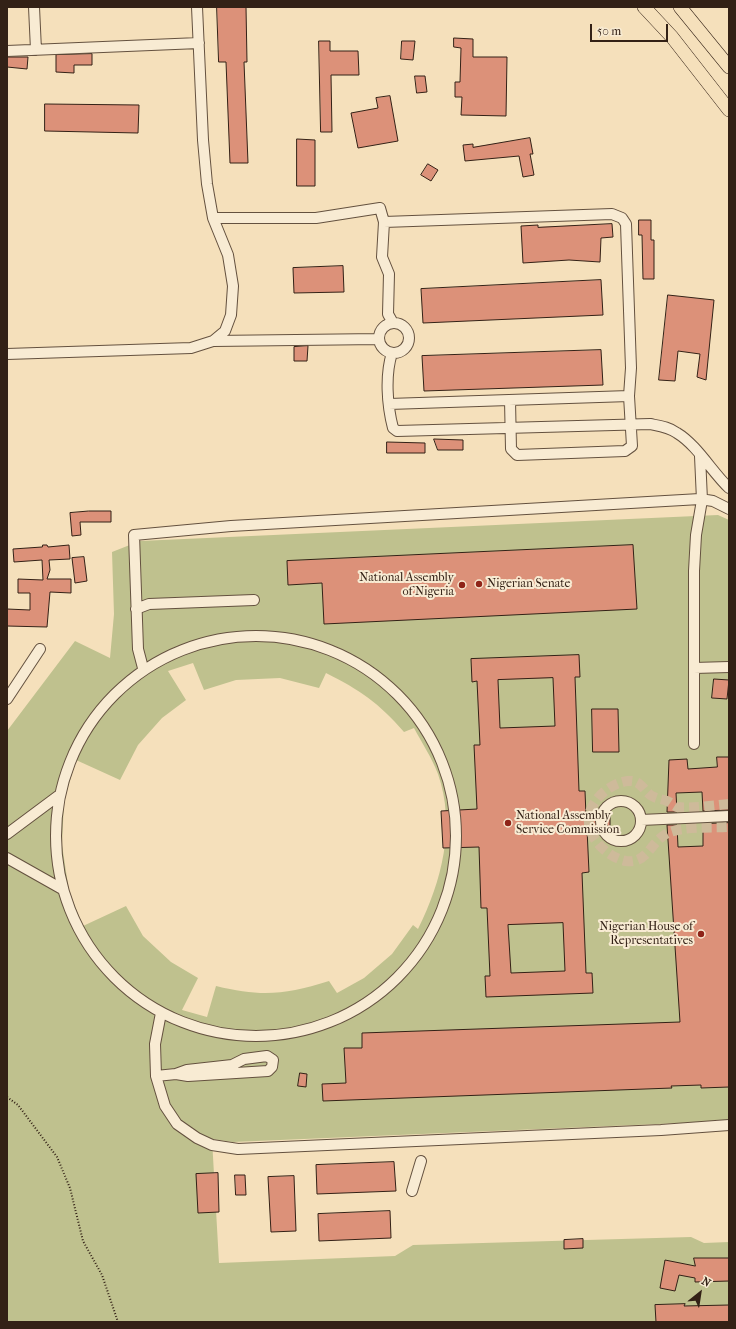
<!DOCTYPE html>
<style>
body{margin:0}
#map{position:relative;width:736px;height:1329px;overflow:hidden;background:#f5e0bb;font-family:"IM FELL French Canon",serif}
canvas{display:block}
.frame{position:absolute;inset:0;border:8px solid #332116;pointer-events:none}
.north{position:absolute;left:680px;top:1273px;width:40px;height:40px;-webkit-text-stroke:3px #f8ebd3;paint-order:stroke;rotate:30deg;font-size:11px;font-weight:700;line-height:16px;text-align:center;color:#332116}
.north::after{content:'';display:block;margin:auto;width:14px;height:18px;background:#332116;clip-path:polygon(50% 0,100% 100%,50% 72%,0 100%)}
.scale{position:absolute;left:590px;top:24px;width:78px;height:18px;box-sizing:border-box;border:2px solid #332116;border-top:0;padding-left:5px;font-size:12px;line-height:14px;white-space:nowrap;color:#332116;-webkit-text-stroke:3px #f8ebd3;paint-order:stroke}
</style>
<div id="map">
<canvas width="736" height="1329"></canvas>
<div class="frame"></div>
<div class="north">N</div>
<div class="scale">50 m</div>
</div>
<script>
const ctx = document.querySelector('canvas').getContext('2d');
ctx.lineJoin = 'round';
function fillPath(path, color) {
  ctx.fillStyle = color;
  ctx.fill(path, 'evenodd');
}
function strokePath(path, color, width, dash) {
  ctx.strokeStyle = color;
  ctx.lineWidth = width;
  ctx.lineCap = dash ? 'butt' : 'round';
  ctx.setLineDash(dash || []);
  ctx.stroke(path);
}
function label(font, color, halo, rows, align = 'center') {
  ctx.font = font + ' "IM FELL French Canon",serif';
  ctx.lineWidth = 4;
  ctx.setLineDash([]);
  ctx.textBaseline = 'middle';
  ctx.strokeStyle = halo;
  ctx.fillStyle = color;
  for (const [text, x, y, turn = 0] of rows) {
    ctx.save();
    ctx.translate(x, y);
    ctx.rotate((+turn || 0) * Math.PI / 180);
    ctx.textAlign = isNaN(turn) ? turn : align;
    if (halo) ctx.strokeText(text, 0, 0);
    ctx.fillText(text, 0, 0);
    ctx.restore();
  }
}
fillPath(new Path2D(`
 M718 515 729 520V1121L233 1142 212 1139 219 1263 395 1256 413 1245 691 1237 704 1243 729 1242V1322H7V731L75 641 110 658 114 614 112 552 140 541ZM193 663 204 690 236 680 280 678 319 688 326 673C360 690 379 703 404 732L414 728C422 743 432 758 438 774 456 826 442 881 418 929L413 925 392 954 364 978 337 993 329 981C285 995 261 997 216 986L207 1017 182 1010 198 978 171 962 143 936 126 906 83 926 69 891 62 845 64 801 76 760 120 780 138 745 162 718 186 700 168 671Z`), '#bfc18e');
const building = new Path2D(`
 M217 7H246L247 62H244L248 163H230L226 62H219Z
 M454 38 473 39V57H507L506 116 461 115 462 97H455V82H460L461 48 454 47Z
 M319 41H330V51H358L359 75H331L332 132H321Z
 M402 41H415L413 60 401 59Z
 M92 54V65H74V73L56 72V55Z
 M7 57H28L27 69 7 67Z
 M415 76H425L427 92 417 93Z
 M390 96 398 141 358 148 351 113 378 108 376 98Z
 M45 104 139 105 138 133 45 131Z
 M530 138 533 154H530L534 175 523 177 519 156 465 161 463 145 473 144V147Z
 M297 139 315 140V186H297Z
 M428 164 438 170 431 181 421 175Z
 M639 220H651V240H654V279H643L642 235H639Z
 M612 224 613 237 601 238 600 262 569 260 523 263 521 226 538 225V227Z
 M343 266 344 292 294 293 293 268Z
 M601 280 603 315 423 323 421 289Z
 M668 295 714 300 706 380 697 377 700 354 678 351 675 381 659 380Z
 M308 346 307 361H294V347Z
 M601 350 603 385 424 391 422 356Z
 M434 439 463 440V450H438Z
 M387 442 425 443V453H387Z
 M89 511H111V522H80L81 535 72 536 70 513Z
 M43 545H47L48 547 69 545 70 559 49 560 50 570 47 579H71V593L50 592 47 627 7 626V609L30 610V593H18V579L43 580 42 560 14 562 13 549 42 547Z
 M633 545 637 609 324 624 322 583 288 585 287 561Z
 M84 557 87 581 75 583 72 558Z
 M579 655 580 677H575L579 791H585L586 816H610V828L587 829 589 872 582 873 586 973H592L593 993 486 997 485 976H490L487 908H481L479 847 443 848 441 811 477 809 474 745H480L477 681 472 682 471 659ZM553 678 555 726 500 728 498 680ZM563 923 565 971 511 973 508 925Z
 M714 679 729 680 727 699 712 698Z
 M592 709H618L619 752H593Z
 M717 757H729V810L703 811 702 792 676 793 677 812H667L669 760 687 759 688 769 717 767Z
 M729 823V1087L701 1088V1085L671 1086 672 1088 323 1101 322 1084 346 1083 344 1048H362V1033L680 1022 667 825H677L678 847 703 846V824Z
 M300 1073 307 1074 306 1087 298 1086Z
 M394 1162 396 1191 317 1194 316 1165Z
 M218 1173 219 1212 198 1213 196 1174Z
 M235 1175H245L246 1195H236Z
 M294 1176 296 1231 271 1232 268 1177Z
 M390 1211 391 1238 319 1241 318 1214Z
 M583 1239V1248L564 1249V1240Z
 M694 1258H729V1281L695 1282V1278L679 1275 675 1291 660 1288 665 1260 695 1266Z
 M685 1304 684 1306 729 1305V1322H656L655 1305Z`);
fillPath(building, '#dc9179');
strokePath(building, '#332116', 1);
strokePath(new Path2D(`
 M729 804C716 805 689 809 677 807 674 806 670 802 667 801 662 799 657 799 652 796 643 791 642 780 628 781 609 783 586 803 589 824 591 841 609 858 626 861 647 864 650 843 666 834 679 826 713 828 729 827`), '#ceba9a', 10, [10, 5]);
const minor = new Path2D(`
 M34 7 36 50
 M7 51 199 43
 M213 218H316L380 208 384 222
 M393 323 388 314 389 274 382 257 384 222 612 214 622 218 626 224 631 368 629 396 632 446 625 451 517 455 511 449 510 400
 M379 338a15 15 0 1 1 30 0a15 15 0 1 1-30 0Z
 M213 341 379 339
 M392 353C385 375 387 405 393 428L397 431 650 424C660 426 669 427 677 433 697 445 712 472 729 488
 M7 354 191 348 213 341 225 331 231 315 233 286 228 255 213 218 207 184 203 140 197 7
 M389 404 629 396
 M136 609 149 604 254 600
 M56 836a200 200 0 1 1 400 0a200 200 0 1 1-400 0Z
 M143 668 138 649 134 535 231 526 700 499 713 501 729 509
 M694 668 729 667
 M7 699 40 649
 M694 744V571L696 535 702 500 700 456
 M601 821a20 20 0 1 1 40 0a20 20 0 1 1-40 0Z
 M641 820 729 816
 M7 834 58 796
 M7 858 62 889
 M161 1013 155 1044 156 1076 165 1106 177 1124 197 1138 212 1145 238 1149 661 1130 729 1125
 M156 1076 176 1074 188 1076 268 1071 272 1067 273 1060 267 1056 244 1059 232 1065 187 1070 176 1074
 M412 1191 421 1161`);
const major = new Path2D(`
 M644 7 672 37 729 110
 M680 7 729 67`);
strokePath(minor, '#64513f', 12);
strokePath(major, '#332116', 14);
strokePath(new Path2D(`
 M7 1097 18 1105 57 1157 70 1188 83 1241 102 1275 118 1322`), '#332116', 2, [1, 2]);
strokePath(minor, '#f8ebd3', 10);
strokePath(major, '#f5e0bb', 13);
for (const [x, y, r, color] of [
 [479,584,4,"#8f2418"],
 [462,585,4,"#8f2418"],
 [508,823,4,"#8f2418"],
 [701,934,4,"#8f2418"]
]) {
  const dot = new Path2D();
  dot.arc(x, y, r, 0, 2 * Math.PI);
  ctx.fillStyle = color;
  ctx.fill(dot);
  strokePath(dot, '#f8ebd3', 1.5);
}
label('12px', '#332116', '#f8ebd3', [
 ["National Assembly",454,578],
 ["of Nigeria",454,592],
 ["Nigerian Senate",487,584,"left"],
 ["National Assembly",516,816,"left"],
 ["Service Commission",516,830,"left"],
 ["Nigerian House of",693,927],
 ["Representatives",693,941]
], 'right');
</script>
